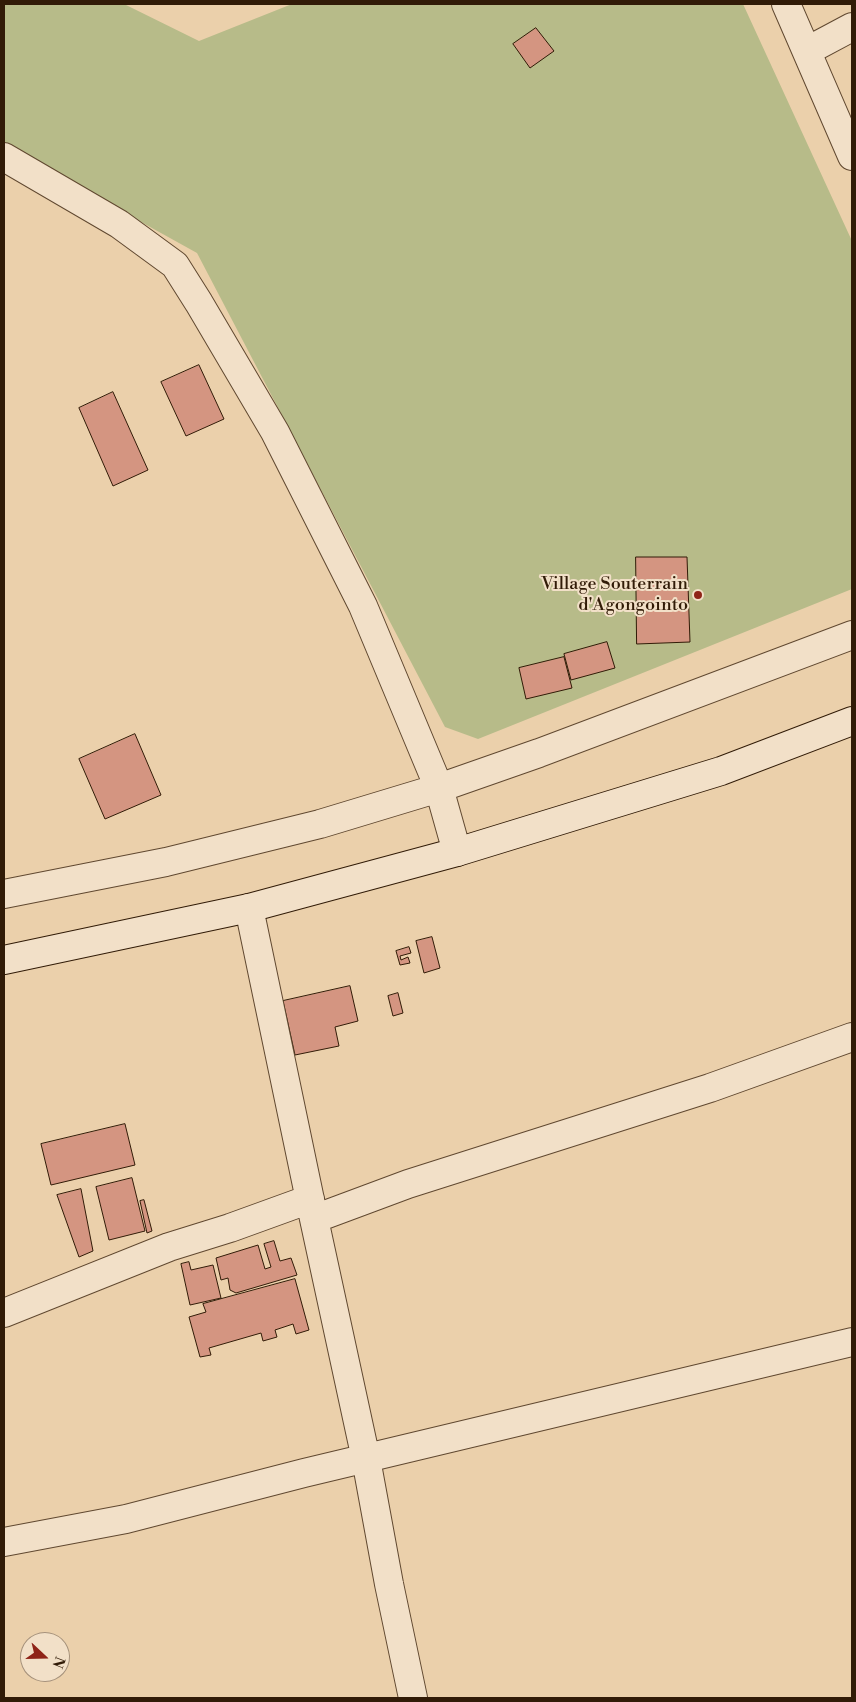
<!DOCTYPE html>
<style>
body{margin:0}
#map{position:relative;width:856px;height:1702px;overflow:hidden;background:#ebd0ab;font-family:"Libre Bodoni",serif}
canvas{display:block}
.frame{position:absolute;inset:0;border:5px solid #311b07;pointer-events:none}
.north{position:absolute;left:20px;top:1632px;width:50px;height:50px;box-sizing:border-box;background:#f2e0c8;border:1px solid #a5917b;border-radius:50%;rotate:111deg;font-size:14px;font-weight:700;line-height:20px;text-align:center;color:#311b07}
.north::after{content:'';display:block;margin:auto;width:18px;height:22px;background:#8f2418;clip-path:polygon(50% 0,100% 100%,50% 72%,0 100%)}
</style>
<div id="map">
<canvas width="856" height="1702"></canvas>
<div class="frame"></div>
<div class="north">N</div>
</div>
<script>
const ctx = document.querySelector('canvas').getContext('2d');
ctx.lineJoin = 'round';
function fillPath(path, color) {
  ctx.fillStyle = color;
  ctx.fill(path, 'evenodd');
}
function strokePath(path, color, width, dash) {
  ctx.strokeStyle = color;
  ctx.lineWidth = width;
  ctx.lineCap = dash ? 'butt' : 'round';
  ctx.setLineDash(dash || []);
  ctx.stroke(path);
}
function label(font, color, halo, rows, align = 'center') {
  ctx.font = font + ' "Libre Bodoni",serif';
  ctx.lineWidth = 4;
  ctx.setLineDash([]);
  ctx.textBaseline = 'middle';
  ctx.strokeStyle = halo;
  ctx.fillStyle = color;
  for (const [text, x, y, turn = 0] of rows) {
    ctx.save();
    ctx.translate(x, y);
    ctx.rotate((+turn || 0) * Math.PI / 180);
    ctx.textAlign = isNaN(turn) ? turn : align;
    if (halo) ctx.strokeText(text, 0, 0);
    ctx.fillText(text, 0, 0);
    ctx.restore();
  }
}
fillPath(new Path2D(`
 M4 4H124L199 41 292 4H743L852 241V589L478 739 445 727 197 253 4 146Z`), '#b7bb89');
const building = new Path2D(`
 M536 28 554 51 530 68 513 44Z
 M199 365 224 419 186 436 161 382Z
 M113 392 148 470 113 486 79 408Z
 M636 557H687L690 642 637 644Z
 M607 642 615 668 571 680 564 654Z
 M564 657 572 688 526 699 519 668Z
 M135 734 161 795 105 819 79 759Z
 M432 937 440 968 424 973 416 941Z
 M409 947 411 953 400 956 401 960 408 957 410 963 400 965 396 951Z
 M350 986 358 1021 335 1027 339 1046 295 1055 283 1001Z
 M398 993 403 1013 393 1016 388 996Z
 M125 1124 135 1165 51 1185 41 1144Z
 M132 1178 145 1231 109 1240 96 1187Z
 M81 1189 93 1251 79 1257 57 1195Z
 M144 1200 152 1231 147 1233 140 1201Z
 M274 1241 280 1261 291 1258 297 1275 236 1293 230 1290 228 1278 221 1280 216 1258 258 1245 265 1269 271 1267 264 1244Z
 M189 1262 191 1270 213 1265 221 1298 190 1305 181 1264Z
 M295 1279 309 1330 296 1334 293 1324 275 1330 277 1337 263 1341 261 1333 209 1348 211 1355 200 1357 189 1317 206 1312 203 1304Z`);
fillPath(building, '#d49581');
strokePath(building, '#311b07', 1);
const street = new Path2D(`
 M786 4 852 156
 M807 51 852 27
 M4 157 119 224 175 265 199 303 275 432 363 606 439 788 457 852
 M4 894 166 862 320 824 439 788 539 753 852 635
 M249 908 314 1219 366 1459 389 1584 413 1698
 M314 1219 408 1184 710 1088 852 1037
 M4 1313 169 1247 230 1228 310 1199
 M4 1542 126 1519 304 1473 852 1342`);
const secondary = new Path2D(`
 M4 960 249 908 457 852 721 771 852 721`);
strokePath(street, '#604830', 30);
strokePath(secondary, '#311b07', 30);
strokePath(street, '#f2e0c8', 28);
strokePath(secondary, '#f2e0c8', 28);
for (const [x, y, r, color] of [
 [698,595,5,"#8f2418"]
]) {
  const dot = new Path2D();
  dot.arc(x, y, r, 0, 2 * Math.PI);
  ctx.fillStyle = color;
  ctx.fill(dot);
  strokePath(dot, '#f2e0c8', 2);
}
label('18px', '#311b07', '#f2e0c8', [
 ["Village Souterrain",688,585],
 ["d'Agongointo",688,606]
], 'right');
</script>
